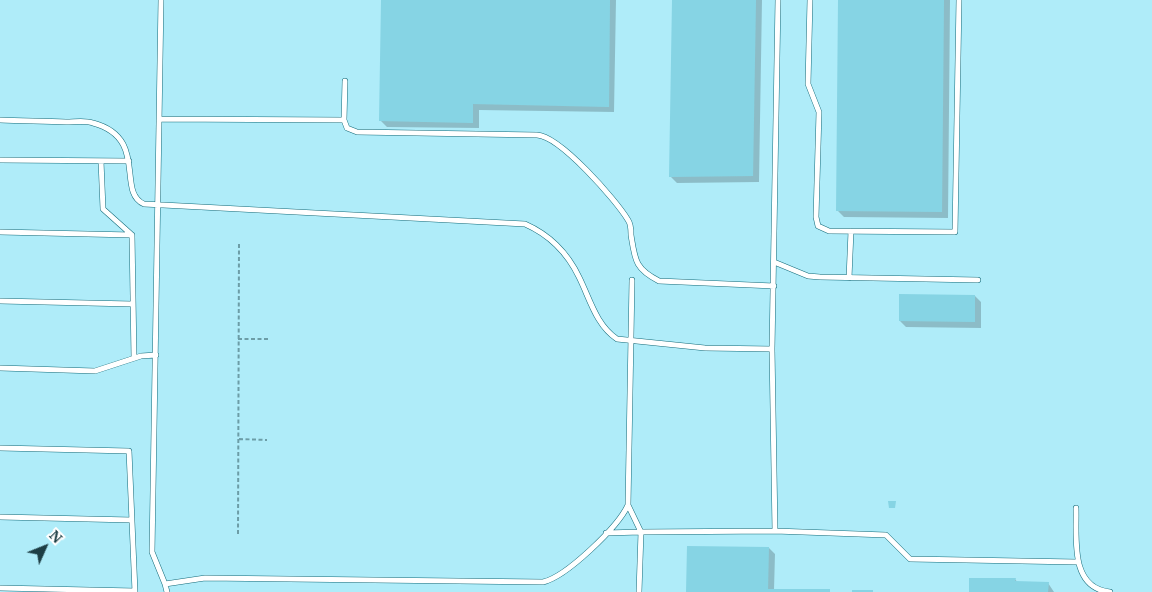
<!DOCTYPE html>
<style>
body{margin:0}
#map{position:relative;width:1152px;height:592px;overflow:hidden;background:#afecf9;font-family:Merriweather,serif}
canvas{display:block}
.north{position:absolute;left:20px;top:522px;width:50px;height:50px;-webkit-text-stroke:4px #fff;paint-order:stroke;rotate:46deg;font-size:14px;font-weight:700;line-height:20px;text-align:center;color:#1d3e45}
.north::after{content:'';display:block;margin:auto;width:18px;height:22px;background:#1d3e45;clip-path:polygon(50% 0,100% 100%,50% 72%,0 100%)}
</style>
<div id="map">
<canvas width="1152" height="592"></canvas>
<div class="north">N</div>
</div>
<script>
const ctx = document.querySelector('canvas').getContext('2d');
ctx.lineJoin = 'round';
function fillPath(path, color) {
  ctx.fillStyle = color;
  ctx.fill(path, 'evenodd');
}
function strokePath(path, color, width, dash) {
  ctx.strokeStyle = color;
  ctx.lineWidth = width;
  ctx.lineCap = dash ? 'butt' : 'round';
  ctx.setLineDash(dash || []);
  ctx.stroke(path);
}
fillPath(new Path2D(`
 M382 0H616L614 112 479 110V128L387 127 380 120Z
 M656 0H762L759 182 677 183 671 177 673 0Z
 M840 0H950L948 218 844 217 838 211Z
 M975 296 981 302V328L906 327 900 321Z
 M769 548 775 554 774 590 831 592H687Z
 M1015 579 1018 583H1048L1054 592H970Z`), '#0003');
fillPath(new Path2D(`
 M381 0H610L609 107 473 104V123L379 121Z
 M672 0H756L753 176 669 177Z
 M838 0H944L942 212 836 211Z
 M899 294 975 295V322L899 321Z
 M888 501H896L895 508H889Z
 M687 546 769 547 768 589H830V592H686Z
 M969 578H1016L1015 581 1049 582 1048 592H969Z
 M852 590H873V592H852Z`), '#86d4e4');
const lane = new Path2D(`
 M161 0 152 552 165 584
 M810 0 808 84 819 112 816 217 818 226 829 231 955 232 959 0
 M345 81 344 120 347 128 357 132 537 135C560 136 616 200 628 220 631 224 631 230 631 235 635 260 635 269 659 281L774 286
 M159 119 344 120
 M0 120C22 121 44 121 66 122 75 122 85 120 93 123 149 138 116 192 144 204L525 224C550 235 567 252 579 277 590 299 596 325 617 339L705 348 772 349
 M0 160 129 161
 M101 161 103 209 132 235 134 358
 M0 232 132 235
 M774 262 808 276 820 277 978 280
 M849 278 851 231
 M0 301 132 304
 M0 368 95 371 141 356 156 355
 M0 448 129 451 135 592
 M1076 508C1077 537 1069 588 1110 592
 M0 517 132 520
 M775 531 772 349 778 0
 M606 533 641 532 628 505
 M0 588 135 591
 M167 592 165 584 205 578 543 582C566 577 618 527 628 505L632 280
 M639 592 641 532 775 531 886 535 910 559 1077 562`);
strokePath(lane, '#136b7a', 6);
strokePath(new Path2D(`
 M238 339H268
 M239 439 267 440
 M238 534 239 243`), '#6c9da7', 2, [4, 2.5]);
strokePath(lane, '#fff', 5);
</script>
